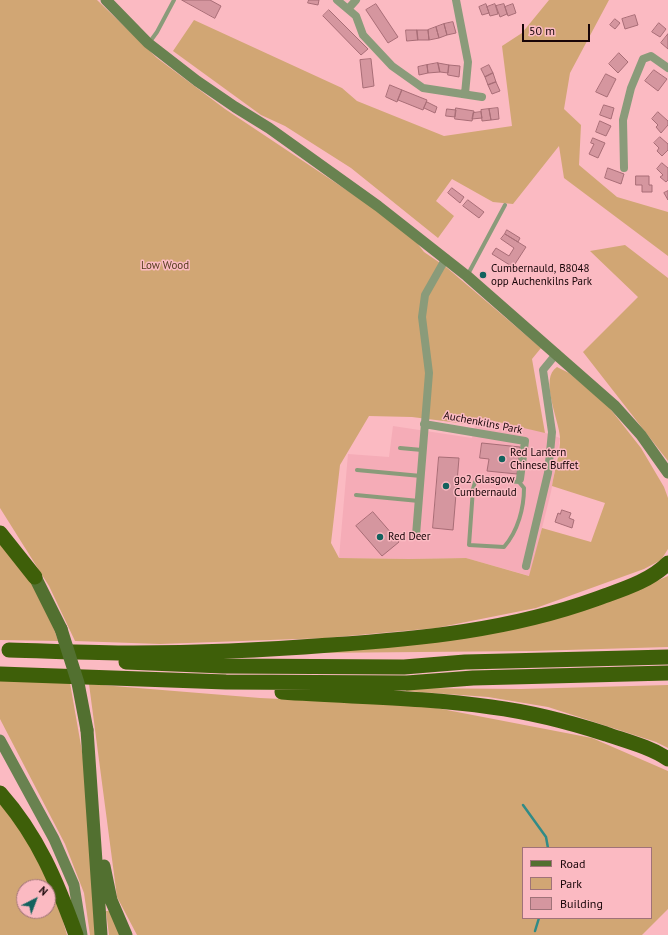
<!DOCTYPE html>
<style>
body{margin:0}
#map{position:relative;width:668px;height:935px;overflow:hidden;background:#fbbac2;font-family:"PT Sans",sans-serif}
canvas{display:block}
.legend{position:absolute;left:522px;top:847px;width:130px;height:72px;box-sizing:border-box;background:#fbbac2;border:1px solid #a07278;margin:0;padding:5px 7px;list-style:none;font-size:12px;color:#180508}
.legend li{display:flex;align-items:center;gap:8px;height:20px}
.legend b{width:20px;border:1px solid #a07278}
.north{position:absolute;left:16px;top:879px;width:40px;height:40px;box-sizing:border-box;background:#fbbac2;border:1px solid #a07278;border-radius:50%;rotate:42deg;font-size:11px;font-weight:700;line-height:16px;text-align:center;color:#180508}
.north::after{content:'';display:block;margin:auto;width:14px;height:18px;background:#13625e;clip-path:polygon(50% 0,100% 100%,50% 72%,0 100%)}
.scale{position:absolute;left:522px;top:24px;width:68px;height:18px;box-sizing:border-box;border:2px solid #180508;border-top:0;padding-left:5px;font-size:12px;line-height:14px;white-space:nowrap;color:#180508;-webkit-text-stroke:3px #fbbac2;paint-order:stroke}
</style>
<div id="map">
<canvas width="668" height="935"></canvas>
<ul class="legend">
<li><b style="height:5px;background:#527030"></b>Road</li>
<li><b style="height:11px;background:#d1a674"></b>Park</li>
<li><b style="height:11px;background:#d5969f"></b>Building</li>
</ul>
<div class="north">N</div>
<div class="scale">50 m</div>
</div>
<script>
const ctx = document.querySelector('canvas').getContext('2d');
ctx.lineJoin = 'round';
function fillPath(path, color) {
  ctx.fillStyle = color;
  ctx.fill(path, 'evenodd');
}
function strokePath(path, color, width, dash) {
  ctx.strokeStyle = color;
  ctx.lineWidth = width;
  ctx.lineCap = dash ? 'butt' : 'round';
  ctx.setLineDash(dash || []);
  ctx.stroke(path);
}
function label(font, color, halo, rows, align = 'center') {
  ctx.font = font + ' "PT Sans",sans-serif';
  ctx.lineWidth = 3;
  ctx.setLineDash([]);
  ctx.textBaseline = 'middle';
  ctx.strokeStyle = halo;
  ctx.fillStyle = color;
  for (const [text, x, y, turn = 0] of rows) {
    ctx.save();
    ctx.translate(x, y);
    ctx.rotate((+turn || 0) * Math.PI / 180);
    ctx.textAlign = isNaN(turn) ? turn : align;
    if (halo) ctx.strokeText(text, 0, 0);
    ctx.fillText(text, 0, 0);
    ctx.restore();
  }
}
fillPath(new Path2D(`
 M477 417 540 431 560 438 551 492 530 576 466 558 409 559 339 558 348 454 389 457 393 426 472 438Z`), '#f5acb7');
fillPath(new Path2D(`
 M0 0H97L157 58 225 109 381 213 417 243 424 252 446 267 541 348 532 359 545 433 477 417 475 425 412 417 369 416 340 465 331 543 339 558 409 559 466 558 529 576 542 528 591 542 605 503 552 486C554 472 561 451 560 437 559 420 539 378 557 367L569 373 608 406 641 448 664 487 668 498V549L661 560 644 569 536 608 436 628 325 638 160 644 75 641 49 586 0 508Z
 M549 0H609L570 73 564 109 581 125 579 165 617 197 668 212V256L564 178 559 146 513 204 493 202 452 179 436 201 454 216 438 238 351 168 285 126 261 115 173 51 194 20 342 88 357 101 444 136 512 126 502 46 522 33Z
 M625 245 668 278V461L583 352 638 297 590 251Z
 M0 544 30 580 53 626 58 641 0 640Z
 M668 576V647L533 651 308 653 417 642 623 596Z
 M0 678 70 683 83 757 97 935H90L84 893 65 844 0 719Z
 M89 684 260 698 426 706 592 738 668 771V909L642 935H137L117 897ZM523 848H651V918H523Z
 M668 685V748L656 742 548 707 488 697 406 691V688L521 689Z
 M0 800 23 832 55 894 67 935H0ZM24 887H48V911H24Z
 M106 911H112L124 935H109Z`), '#d1a674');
strokePath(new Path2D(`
 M523 805 546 837 548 848
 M535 931 539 918`), '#318b87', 2.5);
const building = new Path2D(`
 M182 0H210L221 6 215 18Z
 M309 0H319L318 5 308 3Z
 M376 4 398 37 388 43 366 10Z
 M486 4 489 13 482 15 479 7Z
 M495 4 498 14 490 16 487 7Z
 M504 4 507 14 500 17 496 6Z
 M513 4 516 13 508 16 505 7Z
 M329 10 368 49 361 55 323 16Z
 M635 15 638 25 625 29 622 19Z
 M615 19 620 23 615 29 610 25Z
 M453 22 456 33 447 35 444 24Z
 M659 23 666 29 660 37 652 32Z
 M444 24 447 35 439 38 436 27Z
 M436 27 439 38 429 40 428 30Z
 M406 30H417L418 40 407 41Z
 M417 30H428L429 40H418Z
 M668 34V49L661 43Z
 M619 53 628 62 618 73 609 64Z
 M371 59 374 86 363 88 360 60Z
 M438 63 449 65 448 73 440 72Z
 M438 63 440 72 428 73 427 65Z
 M427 65 428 73 419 75 418 67Z
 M449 65 460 66 459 77 448 75Z
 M489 65 493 73 485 77 481 69Z
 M654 70 667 79 658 91 645 81Z
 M493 73 496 82 488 85 485 77Z
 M606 74 616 79 607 97 596 92Z
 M496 82 500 91 492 94 488 85Z
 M390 85 402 90 397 102 386 97Z
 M402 90 427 100 423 110 398 100Z
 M427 102 437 107 435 113 424 108Z
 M604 105 614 108 611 119 600 115Z
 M456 108 474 111 472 121 455 119Z
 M498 108 499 119 491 120 489 109Z
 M447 109 456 110 455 117 446 116Z
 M489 109 491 120 482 121 481 110Z
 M481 112 482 118 472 119 473 113Z
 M658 112 668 121V125L661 133 656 127 658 125 652 119Z
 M600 121 611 126 606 136 596 132Z
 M660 137 668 144V150L662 156 657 151 659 148 654 143Z
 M593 138 605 143 598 158 589 154 594 144 591 143Z
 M662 163 668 168V180L666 182 660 177 663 175 657 169Z
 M608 168 624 174 621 184 605 178Z
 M636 176H649V185H652V192H642V185H636Z
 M452 188 464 197 460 203 448 193Z
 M668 191V200L664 193Z
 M468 200 484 212 479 218 463 206Z
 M507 230 520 238 518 242 505 234Z
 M505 234 526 247 513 267 492 254 496 248 509 256 514 248 501 239Z
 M482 443 520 447 517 474 487 471 489 459 480 458Z
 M439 457 459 458 453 530 433 528Z
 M562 510 571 513 569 518 574 520 572 528 555 522 558 513 560 514Z
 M373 512 399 542 382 556 356 526Z`);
fillPath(building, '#d5969f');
strokePath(building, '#a86d76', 1);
strokePath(new Path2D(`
 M149 43 157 32 174 0
 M467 276 505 205
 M400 448 422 450
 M357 470 421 476
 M519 482 524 488C524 508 518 531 504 547L469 545 473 489 475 482 480 479 519 482 520 479
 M356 495 419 501`), '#8a9b7a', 4);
strokePath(new Path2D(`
 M337 0 356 16 363 35 392 66 423 88 482 97
 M456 0 468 62 465 94
 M348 9 356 0
 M624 168 623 120 631 88 643 59 651 56 668 68
 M424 424 525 441 520 479
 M416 535 429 373 422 317 425 295 446 258
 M526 566 548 473 552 432 543 370 557 353`), '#8a9b7a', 8);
strokePath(new Path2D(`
 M106 0 148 43 197 81 235 107 269 128 378 206 467 276 615 406 641 435 668 473
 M0 740 54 839 74 885 82 935`), '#698250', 11);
strokePath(new Path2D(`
 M35 577 61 629
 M87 730 101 935
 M104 866 111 900 126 935`), '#527030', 13);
strokePath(new Path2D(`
 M0 533 35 577
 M9 650C50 651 92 653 134 653 199 653 265 650 330 645 420 639 510 630 596 599 620 590 649 582 668 563
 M126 662 223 666 404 667 465 662 668 657
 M0 674 226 682 407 683 473 678 668 673
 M282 692C351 697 422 697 491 707 530 712 569 722 606 734 626 741 650 747 668 759
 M0 793C38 836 57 882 76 935`), '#3e5f09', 15);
strokePath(new Path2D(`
 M61 629 78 683 87 730`), '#527030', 13);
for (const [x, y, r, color] of [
 [483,275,4,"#13625e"],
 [502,459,4,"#13625e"],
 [446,486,4,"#13625e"],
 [380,537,4,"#13625e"]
]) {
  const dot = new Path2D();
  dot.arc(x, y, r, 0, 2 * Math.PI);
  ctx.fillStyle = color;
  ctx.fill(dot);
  strokePath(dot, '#fbbac2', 1.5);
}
label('11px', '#563c1d', '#fbbac2', [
 ["Low Wood",165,266]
]);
label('11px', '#180508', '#fbbac2', [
 ["Cumbernauld, B8048",491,269],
 ["opp Auchenkilns Park",491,282],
 ["Red Lantern",510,453],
 ["Chinese Buffet",510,466],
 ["go2 Glasgow",454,480],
 ["Cumbernauld",454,493],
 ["Red Deer",388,537]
], 'left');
label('11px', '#180508', '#fbbac2', [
 ["Auchenkilns Park",483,423,11]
]);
</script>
